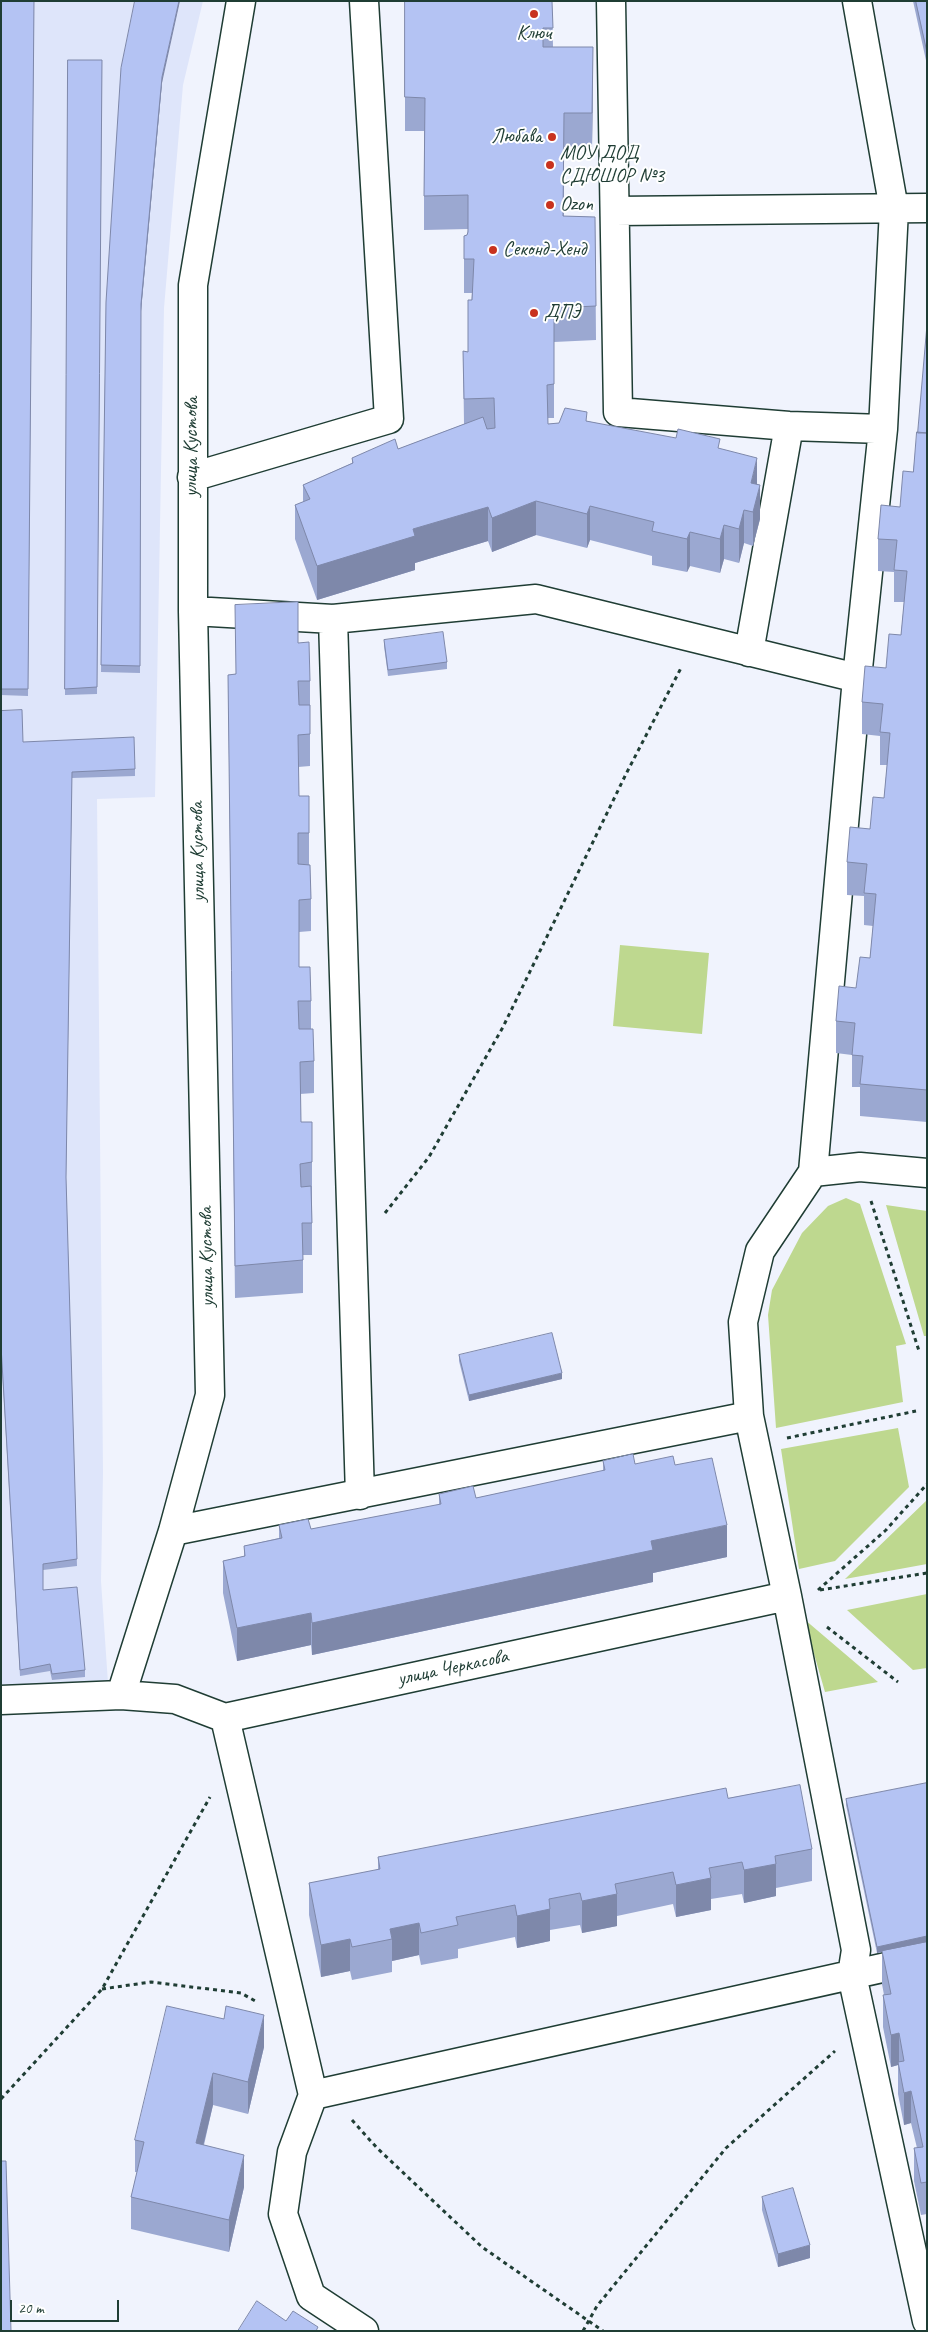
<!DOCTYPE html>
<meta charset="utf-8">
<style>
body{margin:0}
#map{position:relative;width:928px;height:2332px;overflow:hidden;background:#f0f3fd;font-family:Caveat,sans-serif}
canvas{display:block}
.frame{position:absolute;inset:0;border:2px solid #1f3d34;pointer-events:none}
.scale{position:absolute;left:10px;top:2300px;width:109px;height:22px;box-sizing:border-box;border:2px solid #1f3d34;border-top:0;padding-left:6px;font-size:15px;line-height:18px;white-space:nowrap;color:#1f3d34;-webkit-text-stroke:4px #fff;paint-order:stroke}
</style>
<div id="map">
<canvas width="928" height="2332"></canvas>
<div class="frame"></div>
<div class="scale">20 m</div>
</div>
<script>
const ctx = document.querySelector('canvas').getContext('2d');
ctx.lineJoin = 'round';
function fillPath(path, color) {
  ctx.fillStyle = color;
  ctx.fill(path, 'evenodd');
}
function strokePath(path, color, width, dash) {
  ctx.strokeStyle = color;
  ctx.lineWidth = width;
  ctx.lineCap = dash ? 'butt' : 'round';
  ctx.setLineDash(dash || []);
  ctx.stroke(path);
}
function label(font, color, halo, rows, align = 'center') {
  ctx.font = font + ' Caveat,sans-serif';
  ctx.lineWidth = 4;
  ctx.setLineDash([]);
  ctx.textBaseline = 'middle';
  ctx.strokeStyle = halo;
  ctx.fillStyle = color;
  for (const [text, x, y, turn = 0] of rows) {
    ctx.save();
    ctx.translate(x, y);
    ctx.rotate((+turn || 0) * Math.PI / 180);
    ctx.textAlign = isNaN(turn) ? turn : align;
    if (halo) ctx.strokeText(text, 0, 0);
    ctx.fillText(text, 0, 0);
    ctx.restore();
  }
}
fillPath(new Path2D(`
 M1 1H203L183 85 164 308 155 797 97 799 103 1473 101 1581 108 1683 1 1689Z`), '#dee5fa');
fillPath(new Path2D(`
 M620 945 709 953 702 1034 613 1026Z
 M846 1198 860 1204 906 1344 896 1346 903 1402 776 1428 768 1315 772 1290 802 1233 828 1206Z
 M886 1205 927 1211V1336H924Z
 M898 1428 909 1487 835 1561 799 1569 781 1449Z
 M927 1500V1564L845 1579Z
 M927 1594V1668L913 1670 847 1610Z
 M804 1619 878 1682 825 1692Z`), '#bed88f');
const minor = new Path2D(`
 M611 1 618 412 789 426 883 429
 M615 211 927 208
 M192 477 389 419 364 1
 M193 611 333 619 360 1495
 M333 619 536 599 857 678
 M749 652 789 426
 M813 1172 857 678 883 429 894 209 857 1
 M927 1173 860 1167 813 1172 760 1251 743 1322 749 1416 787 1596 856 1950 852 1975 927 2321
 M173 1531 749 1416
 M121 1695 173 1531 210 1395 193 611V285L241 1
 M1 1700 121 1695 175 1699 225 1718 787 1596
 M225 1718 313 2095 927 1958
 M313 2095 292 2152 283 2214 311 2296 364 2331`);
strokePath(minor, '#1f3d34', 31);
strokePath(new Path2D(`
 M871 1201 919 1351
 M385 1213 429 1157 503 1027 626 774 681 668
 M787 1438 916 1411
 M818 1590 886 1530 927 1484
 M820 1590 927 1573
 M827 1627 898 1682
 M102 1989 151 1982 241 1993 257 2002
 M1 2099 102 1989 210 1797
 M352 2120 377 2148 482 2247 603 2331
 M583 2331 597 2306 726 2148 835 2051`), '#1f3d34', 3, [4, 4]);
strokePath(minor, '#fff', 28);
fillPath(new Path2D(`
 M1 1H34L28 696 1 695Z
 M405 1H552L553 47 593 81 592 147H564V216L595 217 596 340 554 342V418H548V424L587 421 720 449 757 485 760 519 753 546 744 543 739 563 724 559 720 573 690 566 687 572 652 565V556L590 540 587 548 536 535 492 552 488 541 415 563V570L317 600 295 539V505L303 502V485L352 463V458L398 449 464 424 463 351 468 352 472 293H464V236L467 235 468 229 424 230V131H405Z
 M913 1H927V65Z
 M68 60H102L97 694 65 695Z
 M162 83 141 311 140 673 101 672 106 302Z
 M927 325V1122L860 1116V1087H852V1055L836 1053V1021L856 988 870 958 873 926 864 925V896L847 895V862L870 829 884 798 887 765H880V736L862 734V702L886 668 901 635 904 602H894V572L878 571V539L900 507 913 472 918 433Z
 M384 640 447 662V669L388 676 384 646Z
 M298 643 310 681V766L298 767 299 796H309V864L311 899V931L299 932V967L311 1001V1029L314 1061V1093L300 1094 301 1122H312V1255H303V1293L235 1298 228 675 235 674Z
 M23 742 135 769V776L72 778 66 1179 77 1566 43 1570V1590L85 1670V1677L52 1680 50 1671 20 1676 1 1352Z
 M459 1355 562 1379 469 1401 459 1361Z
 M603 1461 635 1464 675 1465 727 1557 653 1573V1582L312 1655 311 1645 237 1661 223 1593V1561L244 1556V1546L279 1538V1525L311 1529 439 1505V1494L476 1498 603 1471Z
 M927 1783V2214L921 2215 914 2181V2148H917L911 2123 904 2125 898 2094V2065L891 2067 883 2027V1995H884L882 1984V1952L877 1953 846 1805V1799Z
 M728 1798 812 1849V1881L776 1888V1896L744 1903 742 1894 711 1899V1910L676 1917 673 1904 617 1916V1926L582 1933 580 1925 550 1930V1941L517 1948 515 1937 458 1949V1958L421 1965 419 1955 392 1961V1972L352 1980 350 1971 321 1977 309 1915V1883L378 1870V1857Z
 M224 2019 264 2047 248 2114 213 2105 204 2145 244 2187 229 2252 131 2229V2197L137 2172H135V2140Z
 M762 2197 810 2258 778 2267 762 2210Z`), '#9ba8d1');
fillPath(new Path2D(`
 M179 1H180L162 83 141 311 140 673 141 304 162 77Z
 M593 47V81L592 147V113Z
 M757 458V492L751 483Z
 M760 485V519L753 546V512Z
 M536 501V535L492 552V518Z
 M590 506V540L587 548V514Z
 M488 507V541L415 563V570L317 600V566L413 529Z
 M744 510V543L739 563V529Z
 M724 525V559L720 573V539Z
 M690 532V566L687 572V539Z
 M562 1373V1379L469 1401V1395Z
 M727 1525V1557L653 1573V1582L312 1655V1623L651 1541Z
 M311 1613V1645L237 1661V1628Z
 M776 1864V1896L744 1903V1870Z
 M711 1878V1910L676 1917V1885Z
 M617 1894V1926L582 1933V1901Z
 M550 1909V1941L517 1948V1916Z
 M419 1923V1955L392 1961V1939L390 1929Z
 M927 1936V1942L877 1953V1947Z
 M350 1939V1971L321 1977V1945Z
 M264 2015V2047L248 2114V2082Z
 M899 2033V2065L898 2062V2065L891 2067V2035Z
 M213 2073V2105L196 2175V2143Z
 M911 2091V2123L904 2125V2093Z
 M244 2155V2187L229 2252V2220Z
 M810 2245V2258L778 2267V2254Z`), '#7e88aa');
const building = new Path2D(`
 M1 1H34L28 689H1Z
 M135 1H179L162 77 141 304 140 666 101 665 106 302 121 68Z
 M405 1H552L553 28H543V47H593L592 113H564L563 216 595 217 596 306 554 308V384L547 385 548 424 559 423 565 408 587 412 586 421 676 438 678 429 720 439 718 448 757 458 751 483 760 485 753 512 744 510 739 529 724 525 720 539 690 532 687 539 652 531 654 522 590 506 587 514 536 501 492 518 488 507 413 529 415 536 317 566 295 505 310 499 303 485 353 463 352 458 395 439 398 449 483 417 487 429 495 428 494 398 464 399 463 351 468 352V300H472L474 259H464V236L467 235 468 232V195L424 196 425 98 405 97Z
 M916 1H927V52Z
 M68 60H102L97 687 65 689Z
 M927 325V433H918Z
 M917 432 927 433V1090L860 1084 863 1056 852 1055 855 1023 836 1021 839 986 856 988 860 957 870 958 876 894 864 893 867 864 847 862 850 827 870 829 873 797 884 798 890 733 880 732 883 704 862 702 865 666 886 668 889 634 901 635 907 571 894 570 897 540 878 539 881 505 900 507 903 471 913 472Z
 M298 602V643L309 642 310 681H298L299 705H310V734L298 735 299 796H309V833H298V864L310 865 311 899 299 900V967H310L311 1001H298L299 1029H313L314 1061 300 1062 301 1122H312V1162L300 1164 301 1187 311 1186 312 1223H302L303 1260 235 1266 228 675 236 674 235 605Z
 M443 632 447 662 388 670 384 640Z
 M22 710 23 742 134 737 135 769 72 772 66 1177 77 1559 43 1564V1590L77 1587 85 1670 52 1674 50 1664 20 1670 1 1346V711Z
 M552 1333 562 1373 469 1395 459 1355Z
 M633 1454 635 1464 673 1456 675 1465 712 1458 727 1525 651 1541 653 1550 312 1623 311 1613 237 1628 223 1561 245 1556 244 1546 282 1538 279 1525 308 1519 311 1529 441 1504 439 1494 473 1486 476 1498 605 1470 603 1461Z
 M927 1783V1936L877 1947 846 1799Z
 M800 1785 812 1849 775 1856 776 1864 744 1870 742 1862 709 1868 711 1878 676 1885 673 1872 615 1884 617 1894 582 1901 580 1893 549 1899 550 1909 517 1916 515 1905 456 1917 458 1925 421 1933 419 1923 390 1929 392 1939 352 1947 350 1939 321 1945 309 1883 380 1869 378 1857 726 1788 728 1798Z
 M927 1942V2182L921 2183 914 2148 923 2147 911 2091 904 2093 898 2062 904 2061 899 2033 891 2035 883 1995 891 1994 882 1951Z
 M167 2006 224 2019 226 2006 264 2015 248 2082 213 2073 196 2143 244 2155 229 2220 131 2197 144 2142 135 2140Z
 M1 2161H6L11 2331H1Z
 M793 2188 810 2245 778 2254 762 2197Z
 M257 2301 286 2321 293 2311 318 2327 316 2331H238Z`);
fillPath(building, '#b4c3f3');
strokePath(building, '#7e88aa', 1);
for (const [x, y, r, color] of [
 [534,14,5,"#c8321e"],
 [552,137,5,"#c8321e"],
 [550,165,5,"#c8321e"],
 [550,205,5,"#c8321e"],
 [493,250,5,"#c8321e"],
 [534,313,5,"#c8321e"]
]) {
  const dot = new Path2D();
  dot.arc(x, y, r, 0, 2 * Math.PI);
  ctx.fillStyle = color;
  ctx.fill(dot);
  strokePath(dot, '#fff', 2);
}
label('20px', '#1f3d34', '#fff', [
 ["Ключ",534,34,"center"],
 ["Любава",542,137,"right"],
 ["МОУ ДОД",560,154],
 ["СДЮШОР №3",560,177],
 ["Ozon",560,205],
 ["Секонд-Хенд",503,250],
 ["ДПЭ",544,313]
], 'left');
label('20px', '#1f3d34', '#fff', [
 ["улица Кустова",192,447,-90],
 ["улица Кустова",198,852,-91],
 ["улица Кустова",207,1257,-91],
 ["улица Черкасова",453,1668,-12]
]);
</script>
